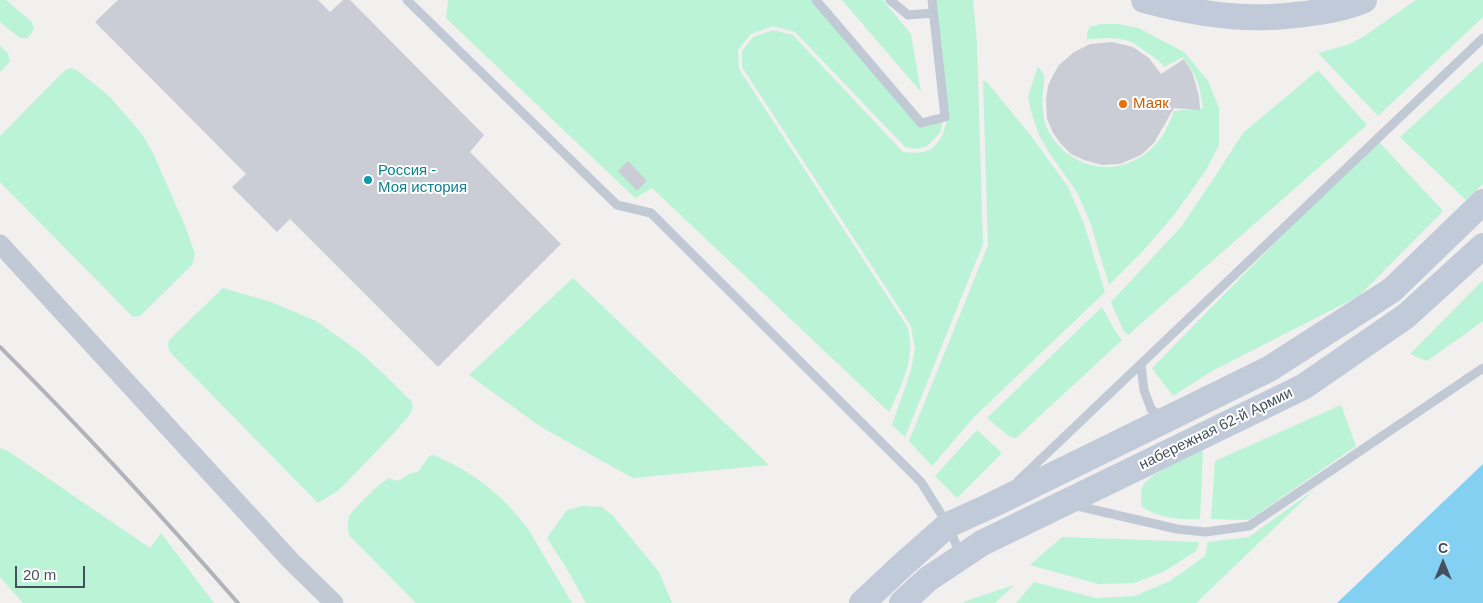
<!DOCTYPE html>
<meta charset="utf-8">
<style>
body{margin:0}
#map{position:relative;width:1483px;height:603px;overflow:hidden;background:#f2efef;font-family:Helvetica,sans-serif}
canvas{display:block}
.north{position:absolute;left:1418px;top:538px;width:50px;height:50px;-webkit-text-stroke:4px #fff;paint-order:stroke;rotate:0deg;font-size:14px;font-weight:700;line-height:20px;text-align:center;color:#45505e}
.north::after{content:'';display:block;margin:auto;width:18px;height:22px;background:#45505e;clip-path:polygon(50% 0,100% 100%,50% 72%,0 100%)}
.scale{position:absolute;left:15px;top:566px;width:70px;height:22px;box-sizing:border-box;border:2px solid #45505e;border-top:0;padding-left:6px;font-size:15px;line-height:18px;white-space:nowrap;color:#45505e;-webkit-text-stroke:4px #fff;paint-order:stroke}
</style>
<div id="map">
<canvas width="1483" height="603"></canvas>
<div class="north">С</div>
<div class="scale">20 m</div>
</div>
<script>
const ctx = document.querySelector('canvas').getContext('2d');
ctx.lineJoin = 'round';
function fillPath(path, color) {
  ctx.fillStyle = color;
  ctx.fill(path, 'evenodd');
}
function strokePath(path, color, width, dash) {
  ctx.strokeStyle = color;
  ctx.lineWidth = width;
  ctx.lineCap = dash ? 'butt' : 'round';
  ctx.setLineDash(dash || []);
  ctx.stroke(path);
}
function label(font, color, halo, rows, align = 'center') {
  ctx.font = font + ' Helvetica,sans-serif';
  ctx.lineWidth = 4;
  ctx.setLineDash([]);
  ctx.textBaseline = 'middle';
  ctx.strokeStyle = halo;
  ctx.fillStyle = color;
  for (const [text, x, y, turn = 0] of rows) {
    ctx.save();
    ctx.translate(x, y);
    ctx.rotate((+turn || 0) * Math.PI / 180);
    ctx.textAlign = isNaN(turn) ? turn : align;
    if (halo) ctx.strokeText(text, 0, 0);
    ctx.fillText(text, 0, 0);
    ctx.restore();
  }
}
fillPath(new Path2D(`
 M0 0H6L31 21 34 28 31 34 27 38H20L0 22Z
 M448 0H812L920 126 943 120 940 133 927 146 917 149 905 147 795 32 773 26 751 34 738 50 739 69 908 328C909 335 911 344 910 352 908 373 898 393 889 412L652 188 635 198 446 18Z
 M842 0H883L911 34 921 92Z
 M935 0H973L977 43 983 244 905 437 892 425 911 370 915 349 911 326 742 67V51L753 37 773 30 793 35 903 152C933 156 941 145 948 117Z
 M1416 0H1483V17L1378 116 1318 53 1350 44 1363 37Z
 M1101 24H1119L1138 28 1184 52 1208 81 1219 108V145L1206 170 1174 215 1142 252 1109 285 1090 222 1077 192 1050 154 1039 135 1032 115 1028 97 1038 66C1039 69 1043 72 1044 76 1045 80 1043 86 1043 91 1042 104 1042 116 1047 128 1067 171 1121 180 1153 147 1164 137 1169 124 1174 111L1203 108C1200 85 1197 76 1183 57L1164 67C1159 60 1153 56 1146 52 1141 49 1138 45 1133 43 1119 36 1102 39 1087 39V33L1090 27Z
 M0 46 8 53 10 62 0 72Z
 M1483 61V184L1466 200 1400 137Z
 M70 68 77 70 109 96 142 134 153 153 185 226 195 254 192 265 141 315 133 317 0 182V136L64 71Z
 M1318 70 1367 125 1128 335 1123 330 1111 302 1181 227 1212 181 1243 133Z
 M983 81H986L1032 137 1068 187 1084 224 1105 292 974 417 932 466 909 441 988 245Z
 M1380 143 1443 211 1359 296 1212 371 1173 396 1152 368 1368 148Z
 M573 278 769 465 633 478 541 427 469 375Z
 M1483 280V321L1427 361 1410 354Z
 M223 288 271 302 316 321 357 350 383 373 411 401 413 407 410 414 394 433 339 490 320 502H317L170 352 168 346 169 340Z
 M1102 307 1115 331 1122 340 1016 438 1010 437 987 418Z
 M1341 405 1356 446 1249 520 1211 519 1215 461Z
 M977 430 1002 453 957 498 935 476Z
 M0 448 8 451 150 548 161 533 214 603H23L0 577Z
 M1203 450 1200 519C1181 520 1159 518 1142 507 1141 500 1140 490 1144 484 1152 472 1190 457 1203 450Z
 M433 455C472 471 503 495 528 529L572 603H416L349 535C348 528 347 521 350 515 355 507 381 482 389 478L398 481 411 473 418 472 429 456Z
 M1314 490 1196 603H1016L1034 582 1096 598 1135 596 1170 581 1205 556 1208 542 1249 537Z
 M583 506 602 507 613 516 659 572 672 603H586L565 566 547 538 567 510Z
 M1062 537 1199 542 1196 551 1165 571 1134 583 1098 584 1030 565Z
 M1014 585 995 603H963L966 601Z`), '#baf3d6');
fillPath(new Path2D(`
 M1483 464V603H1337Z`), '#83d0f3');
fillPath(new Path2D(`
 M118 0H318L330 12 343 0H350L484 135 470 152 561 244 438 367 290 219 277 232 232 187 246 174 95 22Z
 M1113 42 1133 47 1149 58 1161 74 1184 59 1192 72 1196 85 1199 97 1200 110 1174 108 1154 143 1141 155 1120 164 1102 165 1084 160 1071 154 1061 144 1053 133 1047 119 1046 100 1048 86 1052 77 1059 65 1074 52 1090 44Z
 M628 161 647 181 637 191 618 171Z`), '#cacdd5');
strokePath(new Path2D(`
 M407 0 617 205 651 213 921 482 948 525 960 554
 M816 0 921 123 945 117 932 0
 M890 0 908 15 933 13
 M1141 365 1144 390 1151 409 1163 418
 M1018 481 1483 38
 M1073 505 1177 529 1205 532 1249 526 1483 368`), '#c1c9d5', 9);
strokePath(new Path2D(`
 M0 244 291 561 334 603`), '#c1c9d5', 19);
strokePath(new Path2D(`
 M1144 0C1185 11 1228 19 1270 17 1282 17 1293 15 1305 14 1325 11 1346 8 1364 0
 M862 603 906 562 948 525 992 505 1269 369 1392 290 1483 202
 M902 603 928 579 982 543 1303 387 1406 316 1483 246`), '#c0cad9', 26);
strokePath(new Path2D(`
 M0 347C82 429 161 515 238 603`), '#b0b3ba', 4);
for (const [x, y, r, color] of [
 [1123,104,5,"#e8710a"],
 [368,180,5,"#0f9aa8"]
]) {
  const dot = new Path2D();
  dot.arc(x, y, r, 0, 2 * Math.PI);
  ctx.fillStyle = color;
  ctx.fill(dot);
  strokePath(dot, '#fff', 2);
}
label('15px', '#c56008', '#fff', [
 ["Маяк",1133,104]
], 'left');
label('15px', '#0d838f', '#fff', [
 ["Россия -",378,171],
 ["Моя история",378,188]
], 'left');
label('15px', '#45505e', '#fff', [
 ["набережная 62-й Армии",1216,429,-26]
]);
</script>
